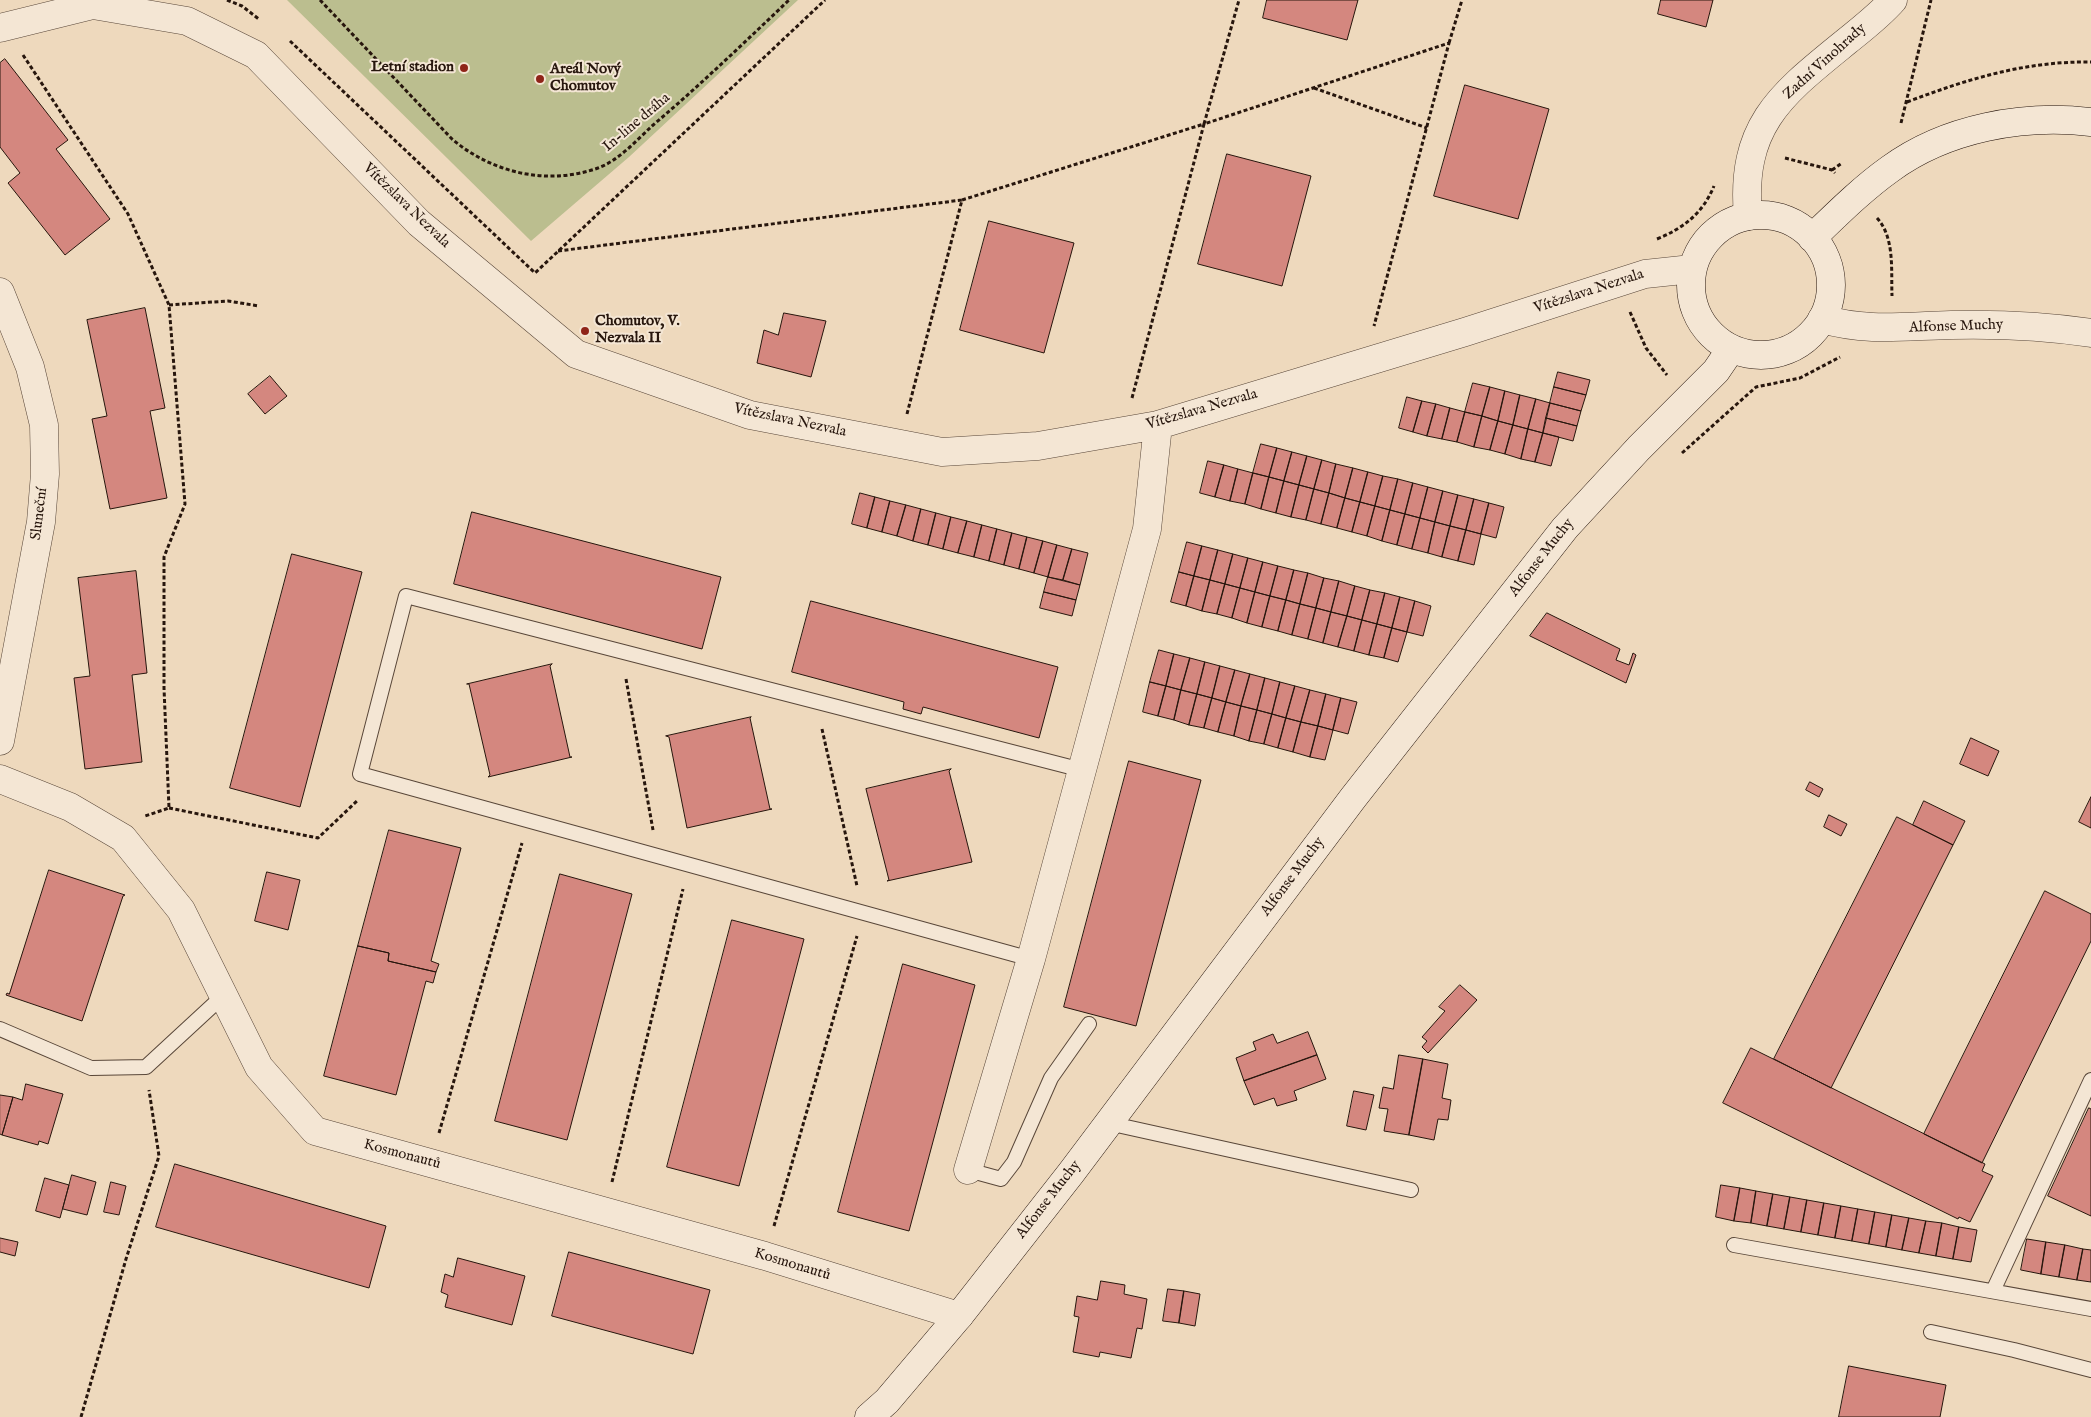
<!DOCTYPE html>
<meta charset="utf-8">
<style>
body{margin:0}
canvas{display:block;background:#eed9bd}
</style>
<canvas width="2091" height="1417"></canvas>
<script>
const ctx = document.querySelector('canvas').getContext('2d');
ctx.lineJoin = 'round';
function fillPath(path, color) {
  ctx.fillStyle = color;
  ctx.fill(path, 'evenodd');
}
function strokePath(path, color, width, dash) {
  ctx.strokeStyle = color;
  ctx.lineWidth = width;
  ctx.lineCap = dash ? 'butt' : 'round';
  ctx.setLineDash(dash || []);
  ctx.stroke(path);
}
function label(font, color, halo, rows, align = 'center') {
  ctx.font = font + ' "IM FELL English",serif';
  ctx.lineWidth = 4;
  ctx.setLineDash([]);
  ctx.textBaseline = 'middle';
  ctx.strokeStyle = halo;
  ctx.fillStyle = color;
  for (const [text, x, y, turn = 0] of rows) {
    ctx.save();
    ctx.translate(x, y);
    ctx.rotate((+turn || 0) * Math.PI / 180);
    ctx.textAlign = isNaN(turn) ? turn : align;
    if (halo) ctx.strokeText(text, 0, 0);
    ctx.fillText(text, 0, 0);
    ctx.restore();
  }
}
fillPath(new Path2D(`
 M287 0H798L629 157 531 241Z`), '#bbbe8f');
const building = new Path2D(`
 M1267 0H1358L1347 40 1263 18Z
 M1661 0H1713L1706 27 1658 14Z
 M5 59 68 140 56 149 110 219 65 255 8 183 20 173 0 147V63Z
 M1465 85 1549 109 1518 219 1434 196Z
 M1227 154 1311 176 1282 286 1198 264Z
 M989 221 1074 243 1044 353 960 330Z
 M145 308 165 408 150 411 167 498 110 509 92 419 107 416 87 320Z
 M784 313 826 321 811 377 757 363 764 330 778 335Z
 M1558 372 1590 380 1586 395 1554 387Z
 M270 376 287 396 265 414 248 394Z
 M1473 383 1490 387 1482 416 1465 412Z
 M1490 387 1505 391 1498 421 1482 416Z
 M1554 387 1586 395 1581 411 1550 403Z
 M1505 391 1520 395 1513 425 1498 421Z
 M1520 395 1536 399 1528 429 1513 425Z
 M1407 397 1422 401 1413 432 1399 428Z
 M1536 399 1550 403 1543 433 1528 429Z
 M1422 401 1436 404 1427 436 1413 432Z
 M1550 403 1581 411 1577 426 1546 418Z
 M1436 404 1450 408 1442 439 1427 436Z
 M1450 408 1465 412 1457 442 1442 439Z
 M1465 412 1482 416 1474 447 1457 442Z
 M1482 416 1498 421 1490 450 1474 447Z
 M1546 418 1577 426 1573 441 1543 433Z
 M1498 421 1513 425 1505 454 1490 450Z
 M1513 425 1528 429 1521 459 1505 454Z
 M1528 429 1543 433 1535 462 1521 459Z
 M1543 433 1559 437 1551 466 1535 462Z
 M1261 444 1277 448 1269 477 1253 473Z
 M1277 448 1292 452 1284 481 1269 477Z
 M1292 452 1307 456 1299 485 1284 481Z
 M1307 456 1322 460 1314 489 1299 485Z
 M1322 460 1336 464 1329 493 1314 489Z
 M1208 461 1224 465 1215 497 1200 493Z
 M1336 464 1353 468 1345 498 1329 493Z
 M1224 465 1238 469 1230 501 1215 497Z
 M1353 468 1368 472 1360 502 1345 498Z
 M1238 469 1253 473 1245 504 1230 501Z
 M1368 472 1383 476 1375 506 1360 502Z
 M1253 473 1269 477 1261 509 1245 504Z
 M1383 476 1398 479 1390 510 1375 506Z
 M1269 477 1284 481 1276 513 1261 509Z
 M1398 479 1413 483 1405 514 1390 510Z
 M1284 481 1299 485 1291 517 1276 513Z
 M1413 483 1428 487 1420 518 1405 514Z
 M1299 485 1314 489 1306 520 1291 517Z
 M1428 487 1443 491 1435 522 1420 518Z
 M1314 489 1329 493 1321 524 1306 520Z
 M1443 491 1458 495 1450 526 1435 522Z
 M860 493 875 497 867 528 852 524Z
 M1329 493 1345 498 1337 528 1321 524Z
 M1458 495 1474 499 1466 530 1450 526Z
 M875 497 890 501 882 532 867 528Z
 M1345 498 1360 502 1352 532 1337 528Z
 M1474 499 1489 503 1481 534 1466 530Z
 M890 501 906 505 897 536 882 532Z
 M1360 502 1375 506 1367 536 1352 532Z
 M1489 503 1504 507 1496 538 1481 534Z
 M906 505 921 509 913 541 897 536Z
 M1375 506 1390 510 1382 541 1367 536Z
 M921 509 936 513 928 545 913 541Z
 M1390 510 1405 514 1397 545 1382 541Z
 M472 512 721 577 702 649 454 584Z
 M936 513 951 517 943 549 928 545Z
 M1405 514 1420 518 1412 549 1397 545Z
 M951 517 967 521 958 553 943 549Z
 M1420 518 1435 522 1428 553 1412 549Z
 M967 521 982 525 974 557 958 553Z
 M1435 522 1450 526 1442 557 1428 553Z
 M982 525 997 529 989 561 974 557Z
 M1450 526 1466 530 1458 561 1442 557Z
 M997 529 1012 533 1004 565 989 561Z
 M1466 530 1481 534 1474 565 1458 561Z
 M1012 533 1027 537 1019 569 1004 565Z
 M1027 537 1043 541 1034 573 1019 569Z
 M1043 541 1057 545 1048 577 1034 573Z
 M1187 542 1202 546 1194 576 1179 572Z
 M1057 545 1072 549 1063 580 1048 577Z
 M1202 546 1218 550 1210 580 1194 576Z
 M1072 549 1088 553 1080 585 1063 580Z
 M1218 550 1233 554 1225 584 1210 580Z
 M292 554 362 572 300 807 230 788Z
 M1233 554 1248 558 1240 588 1225 584Z
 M1248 558 1263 562 1255 592 1240 588Z
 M1263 562 1278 566 1270 596 1255 592Z
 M1278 566 1294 570 1286 600 1270 596Z
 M1294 570 1308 573 1300 604 1286 600Z
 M136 571 147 673 132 675 142 762 85 769 74 678 90 676 78 578Z
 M1179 572 1194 576 1186 606 1171 602Z
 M1308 573 1324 578 1316 608 1300 604Z
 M1194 576 1210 580 1202 611 1186 606Z
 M1048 577 1080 585 1076 600 1044 592Z
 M1324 578 1339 581 1331 612 1316 608Z
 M1210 580 1225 584 1217 614 1202 611Z
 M1339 581 1355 586 1347 616 1331 612Z
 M1225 584 1240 588 1232 618 1217 614Z
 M1355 586 1370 590 1362 620 1347 616Z
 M1240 588 1255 592 1247 623 1232 618Z
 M1370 590 1385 593 1377 624 1362 620Z
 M1044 592 1076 600 1072 616 1040 608Z
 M1255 592 1270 596 1262 627 1247 623Z
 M1385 593 1400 597 1392 628 1377 624Z
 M1270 596 1286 600 1278 631 1262 627Z
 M1400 597 1415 601 1407 632 1392 628Z
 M1286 600 1300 604 1292 635 1278 631Z
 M811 601 1058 667 1039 738 923 707 921 714 903 709 904 702 792 672Z
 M1415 601 1431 606 1423 636 1407 632Z
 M1300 604 1316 608 1308 639 1292 635Z
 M1316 608 1331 612 1323 643 1308 639Z
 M1331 612 1347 616 1338 647 1323 643Z
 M1547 613 1620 649 1616 660 1629 665 1633 653 1636 655 1626 683 1530 636Z
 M1347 616 1362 620 1354 651 1338 647Z
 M1362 620 1377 624 1369 655 1354 651Z
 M1377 624 1392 628 1384 658 1369 655Z
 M1392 628 1407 632 1398 662 1384 658Z
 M1159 650 1174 654 1166 686 1150 682Z
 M1174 654 1190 658 1181 690 1166 686Z
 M1190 658 1205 662 1197 694 1181 690Z
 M1205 662 1220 666 1212 698 1197 694Z
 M552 664 550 666 570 757H572L488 777 490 775 469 684H467Z
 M1220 666 1235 670 1226 702 1212 698Z
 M1235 670 1250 674 1241 706 1226 702Z
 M1250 674 1265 678 1257 710 1241 706Z
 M1265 678 1280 682 1272 714 1257 710Z
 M1150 682 1166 686 1158 716 1143 712Z
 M1280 682 1295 686 1286 718 1272 714Z
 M1166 686 1181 690 1174 720 1158 716Z
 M1295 686 1310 690 1301 722 1286 718Z
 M1181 690 1197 694 1189 725 1174 720Z
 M1310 690 1326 694 1318 726 1301 722Z
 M1197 694 1212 698 1204 728 1189 725Z
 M1326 694 1341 698 1333 730 1318 726Z
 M1212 698 1226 702 1218 732 1204 728Z
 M1341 698 1357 702 1348 734 1333 730Z
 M1226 702 1241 706 1234 736 1218 732Z
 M1241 706 1257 710 1249 741 1234 736Z
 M1257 710 1272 714 1264 744 1249 741Z
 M1272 714 1286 718 1278 748 1264 744Z
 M751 717 750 718 770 809H772L687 828 669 737 666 736Z
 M1286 718 1301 722 1293 752 1278 748Z
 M1301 722 1318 726 1310 757 1293 752Z
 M1318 726 1333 730 1325 760 1310 757Z
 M1971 738 1999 751 1988 776 1960 764Z
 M1129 761 1201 780 1136 1026 1064 1007Z
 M951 769 949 771 972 862 887 881 889 880 866 789Z
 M1810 782 1823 789 1819 797 1806 790Z
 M2091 797V828L2079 822Z
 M1924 801 1965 821 1953 845 1913 825Z
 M1829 815 1847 824 1841 836 1824 827Z
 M1897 817 1953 845 1831 1088 1774 1059Z
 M389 830 461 848 431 961 439 964 436 972 388 961 389 953 358 946Z
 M49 870 125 895 123 896 82 1021 6 995 7 993 9 994Z
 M267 872 300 880 288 930 255 921Z
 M560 874 632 894 567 1140 495 1121Z
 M2045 891 2091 914V941L1982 1163 1924 1134Z
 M732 920 804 939 739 1186 667 1167Z
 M358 946 389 953 388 961 436 972 433 983 426 981 396 1095 324 1076Z
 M903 964 975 985 909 1231 838 1212Z
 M1460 985 1477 1000 1428 1053 1422 1047 1427 1041 1422 1037 1445 1011 1439 1007Z
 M1308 1032 1317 1055 1244 1081 1236 1058 1256 1050 1253 1042 1273 1034 1277 1043Z
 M1751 1048 1985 1164 1982 1171 1993 1176 1970 1222 1959 1217 1958 1219 1723 1103Z
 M1317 1055 1326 1079 1294 1091 1297 1100 1277 1106 1274 1098 1254 1105 1244 1081Z
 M1399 1055 1423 1059 1409 1135 1384 1131 1388 1109 1379 1108 1383 1087 1393 1089Z
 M1423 1059 1448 1064 1442 1098 1451 1100 1448 1120 1438 1119 1434 1140 1409 1135Z
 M26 1084 63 1094 48 1144 39 1141 38 1145 2 1135 13 1097 22 1100Z
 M1354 1091 1374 1095 1366 1130 1347 1126Z
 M0 1095 13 1097 2 1135 0 1134Z
 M2089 1108 2091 1109V1216L2048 1196Z
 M175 1164 386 1226 369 1288 156 1227Z
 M72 1175 96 1182 87 1215 63 1209Z
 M45 1178 69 1185 60 1218 36 1211Z
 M111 1182 126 1186 119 1215 104 1212Z
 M1721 1185 1740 1188 1734 1221 1716 1217Z
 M1740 1188 1756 1191 1751 1223 1734 1221Z
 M1756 1191 1773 1194 1767 1226 1751 1223Z
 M1773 1194 1790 1197 1784 1229 1767 1226Z
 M1790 1197 1807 1200 1801 1232 1784 1229Z
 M1807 1200 1824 1203 1818 1235 1801 1232Z
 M1824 1203 1841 1206 1835 1238 1818 1235Z
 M1841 1206 1858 1209 1852 1241 1835 1238Z
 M1858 1209 1875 1212 1869 1244 1852 1241Z
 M1875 1212 1892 1215 1886 1247 1869 1244Z
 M1892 1215 1909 1218 1902 1250 1886 1247Z
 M1909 1218 1926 1221 1919 1253 1902 1250Z
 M1926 1221 1942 1223 1936 1256 1919 1253Z
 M1942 1223 1959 1227 1953 1259 1936 1256Z
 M1959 1227 1977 1230 1971 1262 1953 1259Z
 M0 1238 18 1242 15 1256 0 1252Z
 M2027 1239 2046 1242 2041 1274 2021 1270Z
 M2046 1242 2065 1245 2059 1277 2041 1274Z
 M2065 1245 2083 1249 2077 1280 2059 1277Z
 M2083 1249 2091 1250V1282L2077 1280Z
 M569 1252 710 1290 693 1354 552 1316Z
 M458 1258 525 1276 512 1325 445 1307 448 1295 441 1292 445 1274 453 1277Z
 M1101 1281 1125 1285 1124 1294 1147 1299 1142 1329 1137 1328 1131 1358 1100 1352 1099 1357 1073 1352 1079 1317 1074 1316 1077 1296 1097 1300Z
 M1168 1289 1184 1291 1179 1323 1163 1321Z
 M1184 1291 1200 1294 1195 1326 1179 1323Z
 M1849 1366 1946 1385 1940 1417H1839Z`);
fillPath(building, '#d4877f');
strokePath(building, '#27160d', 1);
const lane = new Path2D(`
 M1031 959 360 774 406 596 1082 770
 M0 1029 91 1068 146 1067 224 995
 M1108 1123 1411 1190
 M968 1170 1001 1179 1014 1162 1051 1078 1089 1024
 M1734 1245 2091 1309
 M1993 1291 2091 1080
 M1931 1332 2014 1350 2091 1370`);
const street = new Path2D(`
 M0 28 93 5 187 21 256 55 419 223 576 354 750 415 942 452 1038 446 1158 425 1465 332 1645 274 1692 269
 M1748 216C1740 124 1782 94 1847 41 1863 28 1880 15 1893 0
 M0 292 30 367 44 425 45 474 41 522 0 741
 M1822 319C1868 332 1904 326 1951 325 1997 324 2045 326 2091 333
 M0 779 70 807 123 838 181 910 259 1067 315 1131 765 1256 959 1316
 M968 1170 1031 959 1147 529 1158 425`);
const secondary = new Path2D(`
 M1691 285a70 70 0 1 1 140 0a70 70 0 1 1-140 0Z
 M1812 238C1837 214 1862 189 1890 169 1946 128 2023 114 2091 122
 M869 1417 887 1401 959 1316 1071 1173 1353 798 1565 528 1639 448 1716 371 1731 349`);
strokePath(lane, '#594739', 16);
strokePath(street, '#594739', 29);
strokePath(secondary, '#27160d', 29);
strokePath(new Path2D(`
 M227 0 242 6 260 20
 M320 0 452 139C492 173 548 186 598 168 618 161 637 140 652 126 699 86 744 43 789 0
 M290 41 535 273 825 0
 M1449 43 1462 0
 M23 55 128 214 169 305 185 504 164 557V688L169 808 145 816
 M1314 88 1427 128
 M1907 102C1968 79 2025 61 2091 62
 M1901 123 1931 0
 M1785 158 1832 170 1835 173
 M1832 170 1842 163
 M1877 218C1895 238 1891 270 1892 296
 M1657 239C1684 228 1703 213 1714 186
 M558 251 962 200
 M169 305 228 301 259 306
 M1630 312 1646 348 1667 375
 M1132 398 1204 124 1449 43 1374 326
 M907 414 962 200 1204 124 1239 0
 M1682 453 1756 387 1800 378 1840 357
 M626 679 653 830
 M822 729 857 886
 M169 808 318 838 358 800
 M439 1133 522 843
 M612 1182 683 889
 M774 1226 857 936
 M81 1417 126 1259 159 1156 149 1090`), '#27160d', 3, [4, 2.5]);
strokePath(lane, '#f4e6d4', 14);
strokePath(street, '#f4e6d4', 28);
strokePath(secondary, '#f4e6d4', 28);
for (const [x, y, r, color] of [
 [464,68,5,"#8f2418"],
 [540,79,5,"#8f2418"],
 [585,331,5,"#8f2418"]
]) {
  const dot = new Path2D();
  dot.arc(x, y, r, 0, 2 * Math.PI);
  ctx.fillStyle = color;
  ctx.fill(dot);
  strokePath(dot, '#f4e6d4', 2);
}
label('15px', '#27160d', '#f4e6d4', [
 ["Zadní Vinohrady",1825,62,-42],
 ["In-line dráha",637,123,-40],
 ["Vítězslava Nezvala",406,206,44],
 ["Vítězslava Nezvala",1589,292,-18],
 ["Alfonse Muchy",1956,327,-2],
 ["Vítězslava Nezvala",1202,410,-16],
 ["Vítězslava Nezvala",790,421,12],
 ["Sluneční",40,514,-83],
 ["Alfonse Muchy",1542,558,-52],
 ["Alfonse Muchy",1293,877,-53],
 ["Kosmonautů",402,1155,15],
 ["Alfonse Muchy",1049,1200,-52],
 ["Kosmonautů",792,1265,17]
]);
label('bold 15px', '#27160d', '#f4e6d4', [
 ["Letní stadion",454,68,"right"],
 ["Areál Nový",550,70],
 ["Chomutov",550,87],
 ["Chomutov, V.",595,322],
 ["Nezvala II",595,339]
], 'left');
</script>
